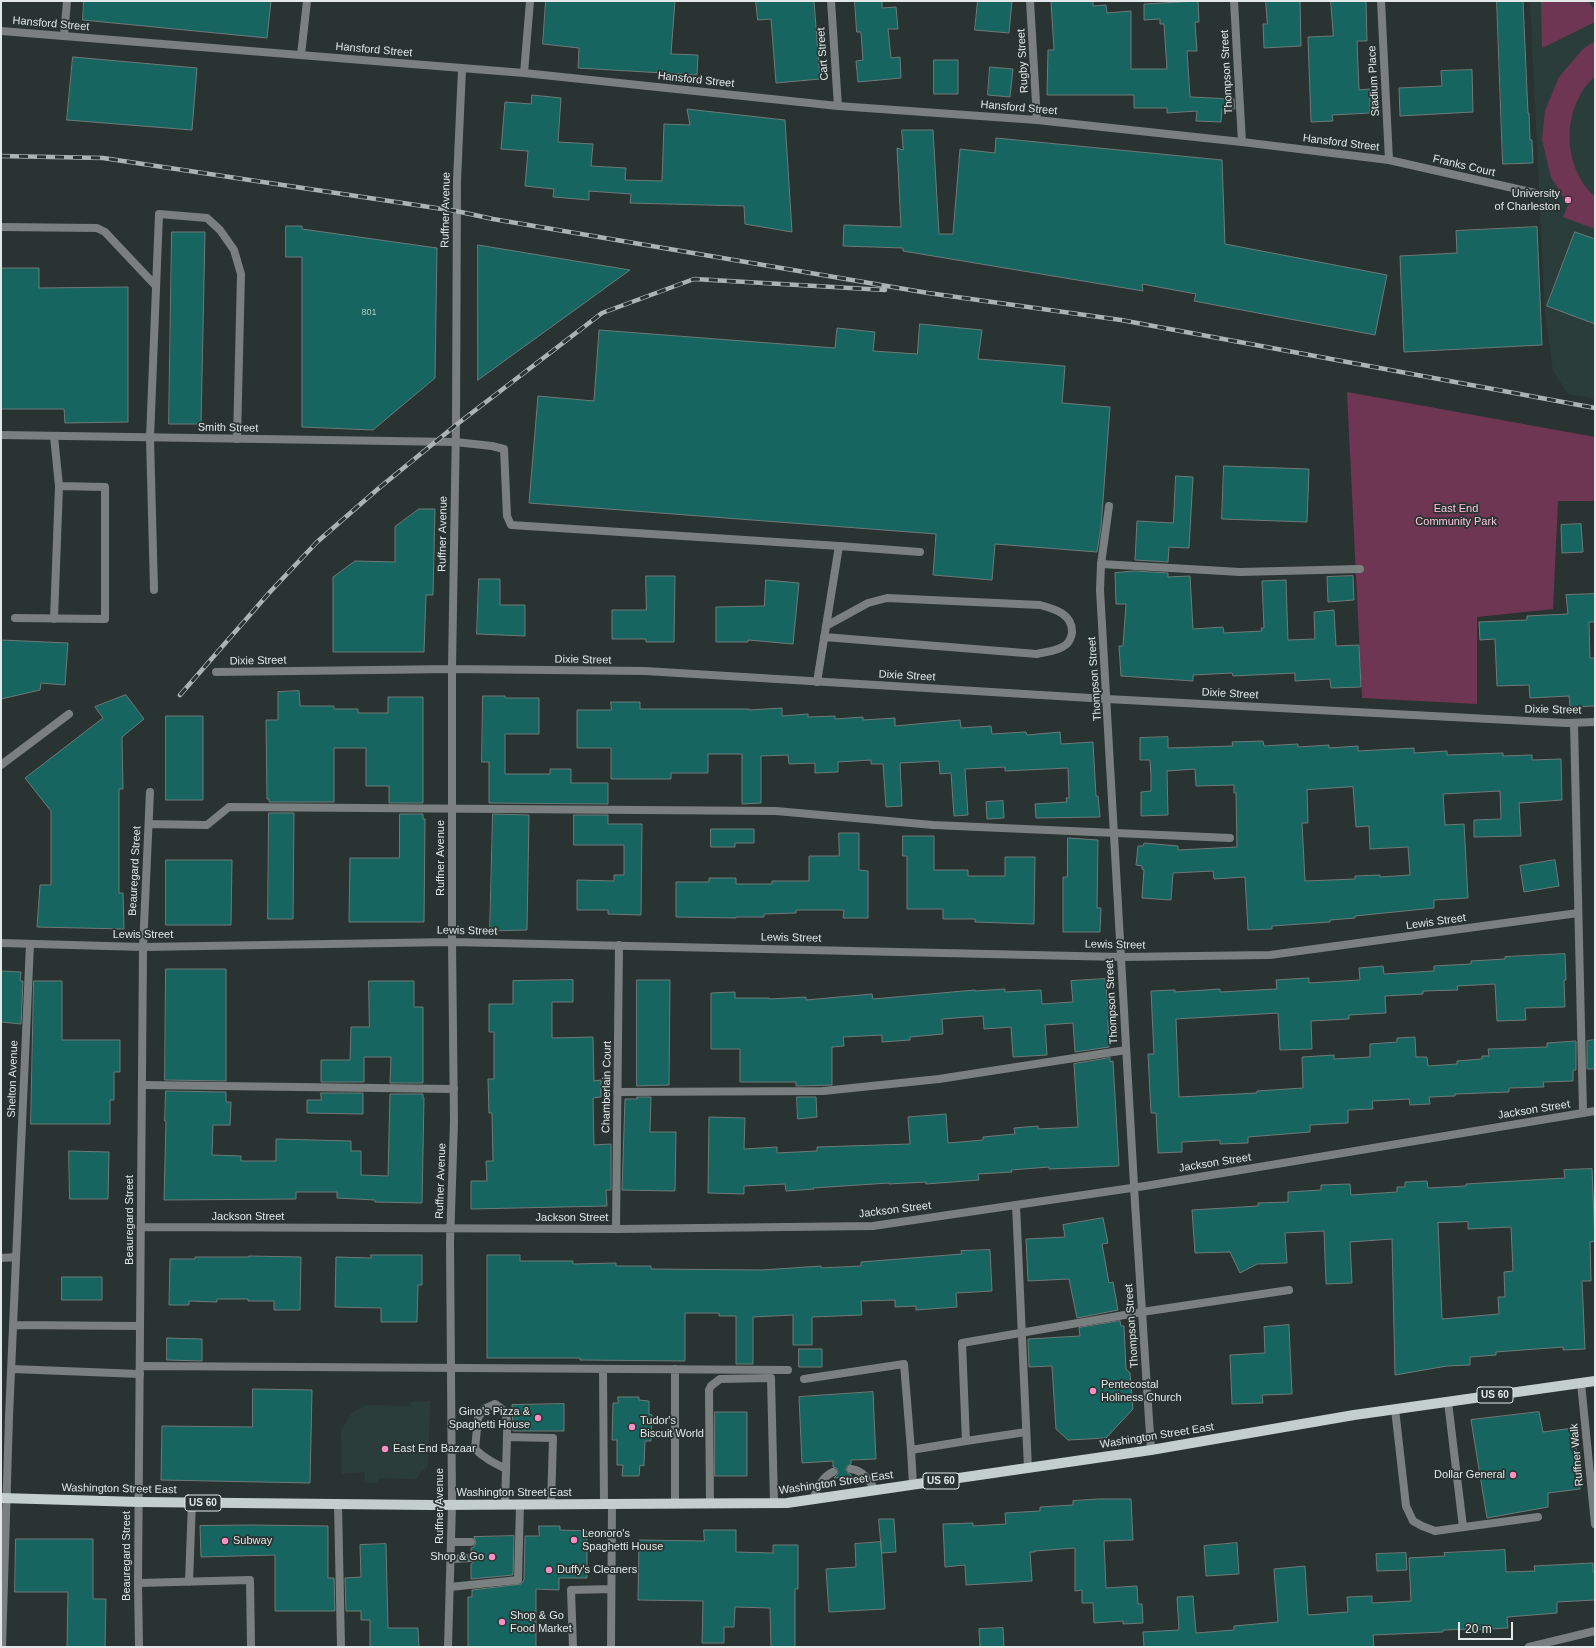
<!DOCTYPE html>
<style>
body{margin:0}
#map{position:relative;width:1596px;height:1648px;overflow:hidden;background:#293332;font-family:Helvetica,sans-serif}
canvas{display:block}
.frame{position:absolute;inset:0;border:2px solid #e1e8e7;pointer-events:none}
.scale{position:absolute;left:1458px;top:1622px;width:55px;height:18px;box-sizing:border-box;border:2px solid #e1e8e7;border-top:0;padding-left:5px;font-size:12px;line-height:14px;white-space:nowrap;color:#e1e8e7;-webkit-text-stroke:3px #293332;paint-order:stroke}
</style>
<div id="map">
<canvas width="1596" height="1648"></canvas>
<div class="frame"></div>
<div class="scale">20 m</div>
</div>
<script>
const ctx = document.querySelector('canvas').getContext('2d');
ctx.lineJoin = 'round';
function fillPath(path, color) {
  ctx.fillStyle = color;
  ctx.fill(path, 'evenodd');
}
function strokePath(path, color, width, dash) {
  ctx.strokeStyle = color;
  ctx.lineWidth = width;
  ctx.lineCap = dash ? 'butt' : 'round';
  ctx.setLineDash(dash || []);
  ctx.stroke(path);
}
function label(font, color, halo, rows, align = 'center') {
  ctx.font = font + ' Helvetica,sans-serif';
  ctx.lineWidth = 3.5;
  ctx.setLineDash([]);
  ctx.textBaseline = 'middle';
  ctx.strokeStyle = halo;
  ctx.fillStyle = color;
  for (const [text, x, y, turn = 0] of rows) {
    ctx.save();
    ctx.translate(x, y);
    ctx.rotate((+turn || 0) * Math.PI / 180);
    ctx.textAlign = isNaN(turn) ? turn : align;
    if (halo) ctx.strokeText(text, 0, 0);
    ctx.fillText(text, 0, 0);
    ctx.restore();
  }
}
fillPath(new Path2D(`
 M1530 1H1595V399L1568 394 1553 371 1545 313Z
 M430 1401 428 1467 421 1471 417 1479 380 1478 376 1483 364 1482 365 1472 342 1474 341 1431 351 1414 366 1405 411 1406V1402Z`), '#2a3d3b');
fillPath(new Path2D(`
 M1541 1H1588L1595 11V22L1542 48Z
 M1595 41V76C1561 107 1561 166 1595 197V229L1563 217 1568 205 1551 177 1542 140 1545 111 1559 77 1583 49Z
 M1347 392 1595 437V501H1558L1553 609 1477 617V704L1362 698Z`), '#6f3653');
const building = new Path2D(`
 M84 1H271L267 38 83 20Z
 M546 1H675L671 54 698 55 697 75 578 68 579 48 543 44Z
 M756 1H814L820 79 776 83 771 19 758 20Z
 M855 1H882V8L896 7 898 29H888L891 58 900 57 901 78 858 82 856 61 863 60 861 32H857Z
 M978 1H1012L1009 33 975 30Z
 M1065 1H1093V6L1106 5 1107 13 1131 11V69H1167L1164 24H1160V19L1144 20V4L1198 1 1199 22H1195L1197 51H1187L1190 97 1234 99 1235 109H1222L1221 122 1196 121 1197 111 1167 113V108H1134V95H1047L1048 50H1054L1051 2Z
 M1266 1H1300L1301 46 1264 48 1263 24H1267Z
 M1331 1H1366L1367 41H1357L1359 90 1370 89V113L1332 115 1333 121 1311 122 1308 37 1333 36Z
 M1497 1H1523L1528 113H1529L1530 140H1532L1533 163 1503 164Z
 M73 57 197 68 192 130 67 120Z
 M934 60H958V94H934Z
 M990 67 1013 69 1010 97 988 95Z
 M1472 70 1473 112 1400 116 1399 88 1442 86 1441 71Z
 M532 95 561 98 558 142 593 144 591 166 626 168 625 180 662 181 664 124 690 125 687 109 785 120 792 232 745 224 744 206 630 203 631 194 589 191V200L553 197 554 189 525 186 528 151 501 149 505 102 531 104Z
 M902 130H933L939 234H953L960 149 995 153 996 138 1222 160 1225 244 1387 275 1375 335 1194 301 1196 294 1142 284 1143 291 903 251V248L843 246 844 225 901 227 897 148 903 150Z
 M286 226H302V229L437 248 435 378 373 430 302 427V257H286Z
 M1537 227 1542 345 1404 352 1400 256 1457 253 1456 231Z
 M172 232H205L201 424H169Z
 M1575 232 1595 239V324L1547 306Z
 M478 245 630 270 478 380Z
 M1 268H39V288L128 287V422L65 423 64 409H1Z
 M920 324 982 330 978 359 1065 366 1062 403 1110 407 1101 527 1097 552 995 544 992 580 933 575 936 534 529 503 538 396 594 401 599 330 835 348 837 328 875 332 873 351 917 354Z
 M1224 466 1309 469 1307 522 1222 519Z
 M1176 476 1193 477 1189 548 1169 547 1168 562 1135 560 1137 521 1173 523Z
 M419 509H435L433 595H426L424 652H333V577L355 561 395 562V527Z
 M1581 524 1583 552 1562 553 1561 525Z
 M1135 571 1168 573V577L1190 576 1193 629 1223 627 1224 633 1262 631 1261 628H1264L1262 581 1286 580 1288 640 1315 639 1314 612 1334 610 1336 646 1359 645 1361 687 1331 688 1330 679 1295 681V673L1233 676 1232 673 1193 675V681L1121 676 1119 646H1123L1126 604H1116L1115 573Z
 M646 576H675L674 642H646V639H612V610H646Z
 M1353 576 1354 600 1328 602 1327 577Z
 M479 579H500V605H525V636L477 634Z
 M766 580 799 583 793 644 748 640V642H716V607L764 606Z
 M1595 594V622H1589L1590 658H1595V706L1570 707 1569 696 1530 698 1529 685 1497 686 1495 639 1480 640 1479 622 1527 620V616L1568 614 1566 595Z
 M1 640 68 643 65 685 41 683 40 690 1 699Z
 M299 691 300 706H334V709H358V713H388V697H423V803H389V786H366V748H334V802H269V799H267L266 720H278V692Z
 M126 695 144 719 122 737 123 789H119V893H123L124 929 37 927 40 885H51V811L25 778 103 718 95 707Z
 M483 696H505V698H539V734H505V774H550V769H571V783H608V804L489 803V762H482Z
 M611 702H640V709H749V710L782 708V716L808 714V717L835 716V719L863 717V720L895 718V726L960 720 961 728 991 726 992 734 1026 732 1027 735 1060 732 1061 744 1093 742 1096 796H1098L1100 817 1036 818 1035 804 1067 802 1066 798H1069L1068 768 1005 771V767L965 769 968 815 954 816 951 773 940 774 939 761 900 763 902 806 886 807 883 764H871V760L838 762V772L815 773V763L789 764 788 755 761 756V803L742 804V754H708V773H671V779H611V748H577V710H611Z
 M166 716H203V800H166Z
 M1168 737V748L1233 746 1232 742 1263 741 1264 746 1298 744V747L1329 745V748L1358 746V751L1414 748V753L1447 751V755L1503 753V756L1532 755V760L1561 759 1562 800 1519 803 1521 836 1474 837V820L1501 819 1500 791 1443 794 1445 825 1464 824 1468 898 1434 900V908L1355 916V918L1330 920V922L1272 926V929L1248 930 1245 877 1214 879 1213 871 1173 873 1171 900 1142 898 1144 870 1142 869V866L1136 865 1138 846H1143L1144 843 1178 846V850L1237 847 1236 793H1234V785L1196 786 1195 769 1167 771 1168 815 1141 816V792L1151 791V777L1150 760H1140V738ZM1353 787 1356 827 1369 826 1370 849 1408 847 1410 875 1380 877V875L1355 876V879L1305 881 1302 823H1308L1307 790Z
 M1003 801 1004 818 987 819 986 802Z
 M269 813H294L293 919H268Z
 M400 814H423V819H425L424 922H349L350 858H399Z
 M493 814 529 815 527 930 490 931Z
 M574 815H608V824H642L641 915 608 914V910H577V880L614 881V875H624V845H574Z
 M711 829H754V843H735V847H711Z
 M839 833H859V870L868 871V918H843L844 910H796V913L764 914V917H736V918L676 917V882H709V878H736V884H772V881H809V856H839Z
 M903 836H934V870H968V876H1005V857H1035L1034 924 975 922V919H943V909H907V856H903Z
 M1068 838 1098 840 1097 908H1101L1100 932H1063V877H1067Z
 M166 860H232L231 925H166Z
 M1555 860 1559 886 1524 892 1520 866Z
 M1565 954 1566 980H1564L1565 1007 1525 1008 1526 1020 1497 1021 1495 984 1457 986 1458 990 1423 991V994L1385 996 1386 1013 1349 1015V1019L1311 1021 1312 1049 1280 1050 1278 1013 1176 1019 1179 1097 1257 1093V1091L1303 1088 1302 1057 1334 1055V1059L1370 1057V1044L1397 1042V1038L1415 1037 1416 1057H1427L1428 1066 1457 1064V1061L1482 1059V1056H1489L1488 1049 1547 1047V1043L1576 1041V1070H1573V1081L1543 1082 1544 1087 1509 1088V1092L1455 1094V1096L1429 1097 1430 1104 1410 1105 1409 1099 1372 1101 1373 1109 1348 1110V1123L1310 1125V1132L1248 1137V1143L1220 1144V1140L1182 1142V1152L1158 1153 1156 1113H1151L1148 1054H1154L1151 991 1175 990V992L1220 989V992L1277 989 1276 980 1309 978V983L1360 980 1359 968 1383 966 1384 974 1434 971V966L1471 964V961L1505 959V957Z
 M166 969H226V1081L165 1080Z
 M1 971 21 972 20 981H23L21 1024 1 1022Z
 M1105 979 1110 1020H1108L1109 1047 1075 1052 1073 1023 1045 1025 1047 1055 1013 1057 1011 1027 984 1029 983 1016 942 1019 943 1034 910 1037V1040L882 1042V1035L843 1037 844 1046 832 1047V1085L796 1086V1082H740V1049H711V993L735 992V998H769V999L806 997V1000L872 994 873 999 975 990V991L1005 989V992L1041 990 1042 1004 1073 1002 1071 981Z
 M573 980V1002H552V1038L593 1037 594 1081 601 1080V1097L593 1098 594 1145 611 1144V1190H606L607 1206 471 1209V1181H487L486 1161H493L492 1113H489L488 1079H494V1032H489V1004H513V981Z
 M637 980H670L669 1085 637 1086Z
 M34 981H62V1040H120V1072H114V1100H110V1124H31Z
 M369 981H414V1007H423V1083H390L391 1057H364V1082H321V1060H350L351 1027H369Z
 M1595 1040V1069H1587V1041Z
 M1110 1058V1062L1113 1061 1119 1166 1049 1169V1167L1011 1170 1012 1172 978 1174 979 1180 926 1184V1182L889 1184V1183L813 1188 814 1189 786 1191 785 1184 744 1186V1194L708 1193 709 1117 745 1118 744 1149 777 1147V1153L817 1151V1147L910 1144 908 1117 946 1114 948 1143 983 1140V1137L1015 1134 1014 1128 1038 1126V1129L1078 1127 1074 1064Z
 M166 1091 226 1092V1102H231L230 1125H213L212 1155 241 1156V1161H276V1139L351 1141V1151H361V1175L388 1176 390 1094H423V1098H424L422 1203 375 1202V1200L337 1198V1192H296V1199L164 1200 166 1121H165Z
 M321 1093H363V1114L307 1113V1100H321Z
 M637 1097H651L650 1132H676L675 1191 622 1190 625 1099H637Z
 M797 1097H816L817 1117 798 1119Z
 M69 1151 109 1152 108 1199H70Z
 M1592 1169 1595 1241 1590 1242 1591 1281H1582L1585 1349 1563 1350V1347L1496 1352V1355L1470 1357V1365L1447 1366 1395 1375 1392 1239 1350 1242 1352 1283 1326 1284 1324 1231 1285 1233 1287 1263 1257 1264 1240 1273 1230 1252 1195 1253 1192 1210 1258 1206V1203L1288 1202V1192L1321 1190V1185L1350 1184 1351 1195 1397 1192V1187H1405V1182L1427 1181 1428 1188 1466 1186V1184L1565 1178 1564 1170ZM1468 1222V1229L1511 1227 1513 1271 1504 1272 1505 1297H1498L1499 1314 1442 1319 1438 1223Z
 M1103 1218 1108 1243 1102 1244 1109 1283 1113 1282 1118 1310 1077 1318 1069 1279 1028 1281 1026 1239 1065 1237 1063 1225Z
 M990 1250 992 1291 956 1293 957 1307 916 1310V1306L895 1307V1300L861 1301 862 1315 812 1317V1345H793V1315L753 1317V1364H736V1316H719V1313H685V1361L580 1360V1358H487V1255H520V1261H573V1264L616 1263V1266H651V1269L762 1270 821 1266V1268L861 1266V1262L962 1254 961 1251Z
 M371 1255H422V1285H418L417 1322H381V1308L335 1307 336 1257 371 1258Z
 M249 1256 301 1257 300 1310H274V1301H248V1299H217V1302L189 1301V1305H169L170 1259H195V1257H249Z
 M62 1277H102V1300H62Z
 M1120 1321 1121 1326H1124L1126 1369 1130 1373 1133 1409 1106 1438 1068 1440 1056 1429 1052 1366 1029 1367 1028 1339 1080 1336 1079 1328Z
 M1289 1325 1292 1394 1262 1395 1263 1403 1232 1404 1230 1355 1265 1353 1264 1327Z
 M167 1338 202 1339V1361L167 1360Z
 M799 1349H822V1367H799Z
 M253 1389 312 1390 310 1483 161 1480 162 1426 252 1427Z
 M873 1392 876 1459 851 1460V1464L847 1466 846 1470 848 1473 851 1475V1477L834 1478 837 1475 838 1472 836 1468 833 1467V1461L802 1463 799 1397Z
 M618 1397H639V1400L649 1401V1414L652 1415 651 1441H645L644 1466 640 1465 639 1476H622L623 1465H617V1440H612L613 1403H618Z
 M564 1404V1431H513L512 1405Z
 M715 1412H747V1476H715Z
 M1539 1412 1543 1432 1574 1428 1580 1489 1548 1493V1507L1487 1518 1471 1420Z
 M1099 1499H1131L1133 1540 1104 1541 1106 1588 1137 1586 1138 1604H1142L1143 1623 1123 1624V1621L1094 1623 1093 1603H1082V1590L1075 1591V1548L1035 1551V1552H1030L1032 1581 966 1585 965 1565 945 1567 943 1524 973 1523V1526L1006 1524 1005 1513 1040 1511V1507L1073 1505V1501Z
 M879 1519H894L896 1552 882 1553Z
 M250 1525 328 1526V1578H334L335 1611H275V1555L201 1557 200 1526Z
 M539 1526H560V1530L587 1531V1578H559V1590L536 1589V1647H468V1597H472V1590L521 1584 524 1580 525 1536H539Z
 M704 1530H736V1552L773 1553V1545H798V1589H795V1647H771L770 1608 735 1607 734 1627H724V1643H702L703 1601 638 1600 639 1540 704 1541Z
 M514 1536 513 1575 471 1579V1564L474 1562 476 1558 475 1555 471 1553V1548L474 1547 476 1542 474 1537Z
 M16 1539H93V1599H106L105 1647H67L68 1592H15Z
 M881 1542 885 1609 829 1612 826 1569 856 1567 855 1544Z
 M1237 1543 1239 1574 1206 1576 1204 1546Z
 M386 1544 388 1628H418L419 1647H370V1620H361V1611H346L345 1578 361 1577 360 1545Z
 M1505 1550 1506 1572 1535 1571 1534 1566 1593 1563V1572H1595V1600L1557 1602V1613L1507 1617 1508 1628 1473 1630V1629L1443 1630V1632L1373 1635 1374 1647H1144L1143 1632 1179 1630 1177 1597 1193 1596 1196 1633 1234 1630V1626L1278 1622 1274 1569 1305 1566 1308 1615 1348 1612 1347 1597 1372 1596V1603L1411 1601 1409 1558 1445 1556 1444 1553Z
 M1406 1553 1407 1570 1377 1571 1376 1554Z
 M1003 1628 1004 1647H980L979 1629Z`);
fillPath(building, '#166560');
strokePath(building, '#6e7a79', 1);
strokePath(new Path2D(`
 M64 36 67 1
 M301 55 307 1
 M1 227 97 228 105 232 155 285
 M54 436 59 486 54 619
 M455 442 492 446 504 449 507 516 511 525 839 546 817 682
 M839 546 920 552
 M1101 564 1240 572 1360 569
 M154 590 150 438 159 214 207 218 220 230 234 250 241 274 237 439
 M15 618 105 619V487L59 486
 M824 637 1037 654C1045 652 1057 651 1064 646 1068 644 1071 638 1072 633 1073 614 1055 609 1040 605L887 598 868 603 826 626
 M1574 723 1583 1113
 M1 765 69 714
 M149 824 207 825 229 807 776 811 933 825 1230 838
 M143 947 150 792
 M142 1085 454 1089
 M617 1092 823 1091 939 1079 1126 1050
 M1016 1205 1028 1468
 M616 1229 619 945
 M1 1258 16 1257
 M13 1325 140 1326
 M140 1366 788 1370
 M12 1369 140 1374
 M603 1369 604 1504
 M804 1379 904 1364 911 1450
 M1581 1383 1595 1524
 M1448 1402 1463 1527
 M1395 1409 1406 1506 1413 1521 1422 1526 1435 1531 1538 1517
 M966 1441 1026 1432
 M506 1469C494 1463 484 1458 475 1449L478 1418 484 1409 495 1404C510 1412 507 1423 507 1437
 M851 1469C864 1471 869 1480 875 1490
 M913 1485 911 1450 966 1441 962 1343 1142 1312 1289 1290
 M813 1499C818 1488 822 1477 833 1472
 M710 1503 709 1390 711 1386 720 1379 771 1378 774 1503
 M338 1504 341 1647
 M675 1504V1369
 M505 1505 507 1437 553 1438 551 1504
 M451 1542H471
 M451 1559 471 1558
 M189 1582 192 1502
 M138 1583 250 1580 251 1647
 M450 1587 518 1580 520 1505
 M2 1647 9 1417 30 944
 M573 1647 571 1590 611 1589
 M611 1647 612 1504`), '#7a807f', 8);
strokePath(new Path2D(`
 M831 1 838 106
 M1030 1 1037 120
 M1234 1 1242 142
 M1381 1 1389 160
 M1 31 524 73 838 106 1037 120 1242 142 1389 160 1535 193
 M524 73 530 1
 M1 435 455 442
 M1109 506 1101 564 1100 590 1135 1203 1151 1450
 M216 672 452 669 645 671 1107 699 1566 723 1595 722
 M1 943 143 947 452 942 1121 957 1270 955 1578 913
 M140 1227 616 1229 873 1226 1145 1186 1595 1111
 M139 1647 138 1583 143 947
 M448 1647 452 1505 450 1242 454 1122 452 942V669L456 425 457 180 462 69
 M1529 1647 1595 1631`), '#7a807f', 8);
strokePath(new Path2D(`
 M1 1498 139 1502 432 1505 787 1503 1151 1450 1354 1415 1595 1381`), '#c3cfcd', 10);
const rail = new Path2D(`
 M1 156 103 158 456 211 493 219 928 293 1121 320 1595 408
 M180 695 269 593 317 542 379 488 456 425 602 313 694 279 885 290`);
strokePath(rail, '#acb4b3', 4.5);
strokePath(rail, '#293332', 3, [9]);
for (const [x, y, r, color] of [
 [1568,200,4,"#fb8fc4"],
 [1093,1391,4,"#fb8fc4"],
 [538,1418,4,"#fb8fc4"],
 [632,1427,4,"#fb8fc4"],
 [385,1449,4,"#fb8fc4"],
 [1513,1475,4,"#fb8fc4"],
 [574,1540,4,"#fb8fc4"],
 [225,1541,4,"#fb8fc4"],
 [492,1557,4,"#fb8fc4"],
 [549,1570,4,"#fb8fc4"],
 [502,1622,4,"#fb8fc4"]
]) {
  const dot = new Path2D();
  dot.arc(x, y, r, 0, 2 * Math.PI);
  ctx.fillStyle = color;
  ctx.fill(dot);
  strokePath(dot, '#293332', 1.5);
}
label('9px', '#aec7c5', null, [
 ["801",369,313]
]);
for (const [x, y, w] of [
 [1495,1395,36],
 [941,1481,36],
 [203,1503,36]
]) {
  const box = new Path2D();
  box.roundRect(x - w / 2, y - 8, w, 16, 3);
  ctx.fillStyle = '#293332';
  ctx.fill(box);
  strokePath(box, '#e1e8e7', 1);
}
label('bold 10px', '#e1e8e7', null, [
 ["US 60",1495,1395],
 ["US 60",941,1481],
 ["US 60",203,1503]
]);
label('11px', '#e1e8e7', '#293332', [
 ["Hansford Street",51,24,5],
 ["Hansford Street",374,50,5],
 ["Cart Street",823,54,-94],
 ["Rugby Street",1023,61,-93],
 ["Thompson Street",1227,72,-93],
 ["Hansford Street",696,80,6],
 ["Stadium Place",1374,81,-93],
 ["Hansford Street",1019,108,5],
 ["Hansford Street",1341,143,7],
 ["Franks Court",1464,166,13],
 ["Ruffner Avenue",446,210,-89],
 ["Smith Street",228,428,1],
 ["Ruffner Avenue",443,534,-89],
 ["Dixie Street",583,660,1],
 ["Dixie Street",258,661,-1],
 ["Dixie Street",907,676,3],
 ["Thompson Street",1095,679,-94],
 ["Dixie Street",1230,694,3],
 ["Dixie Street",1553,710,1],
 ["Ruffner Avenue",441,858,-90],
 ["Beauregard Street",135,871,-87],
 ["Lewis Street",1436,922,-8],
 ["Lewis Street",467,931,1],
 ["Lewis Street",143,935],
 ["Lewis Street",791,938,1],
 ["Lewis Street",1115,945,1],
 ["Thompson Street",1112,1002,-93],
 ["Shelton Avenue",13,1079,-88],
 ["Chamberlain Court",607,1087,-89],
 ["Jackson Street",1534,1110,-9],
 ["Jackson Street",1215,1163,-9],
 ["Ruffner Avenue",441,1181,-88],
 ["Jackson Street",895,1210,-7],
 ["Jackson Street",248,1217],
 ["Jackson Street",572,1218],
 ["Beauregard Street",130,1220,-90],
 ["Thompson Street",1132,1326,-94],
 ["Washington Street East",1157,1436,-9],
 ["Ruffner Walk",1577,1455,-95],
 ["Washington Street East",836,1483,-8],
 ["Washington Street East",119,1489,1],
 ["Washington Street East",514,1493],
 ["Ruffner Avenue",440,1506,-90],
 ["Beauregard Street",127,1556,-90]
]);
label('11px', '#e1e8e7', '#293332', [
 ["University",1560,194,"right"],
 ["of Charleston",1560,207,"right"],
 ["Pentecostal",1101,1385],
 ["Holiness Church",1101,1398],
 ["Gino's Pizza &",530,1412,"right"],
 ["Spaghetti House",530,1425,"right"],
 ["Tudor's",640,1421],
 ["Biscuit World",640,1434],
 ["East End Bazaar",393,1449],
 ["Dollar General",1505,1475,"right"],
 ["Leonoro's",582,1534],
 ["Spaghetti House",582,1547],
 ["Subway",233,1541],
 ["Shop & Go",484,1557,"right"],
 ["Duffy's Cleaners",557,1570],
 ["Shop & Go",510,1616],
 ["Food Market",510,1629]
], 'left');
label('11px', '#fec4de', '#293332', [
 ["East End",1456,509],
 ["Community Park",1456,522]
]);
</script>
